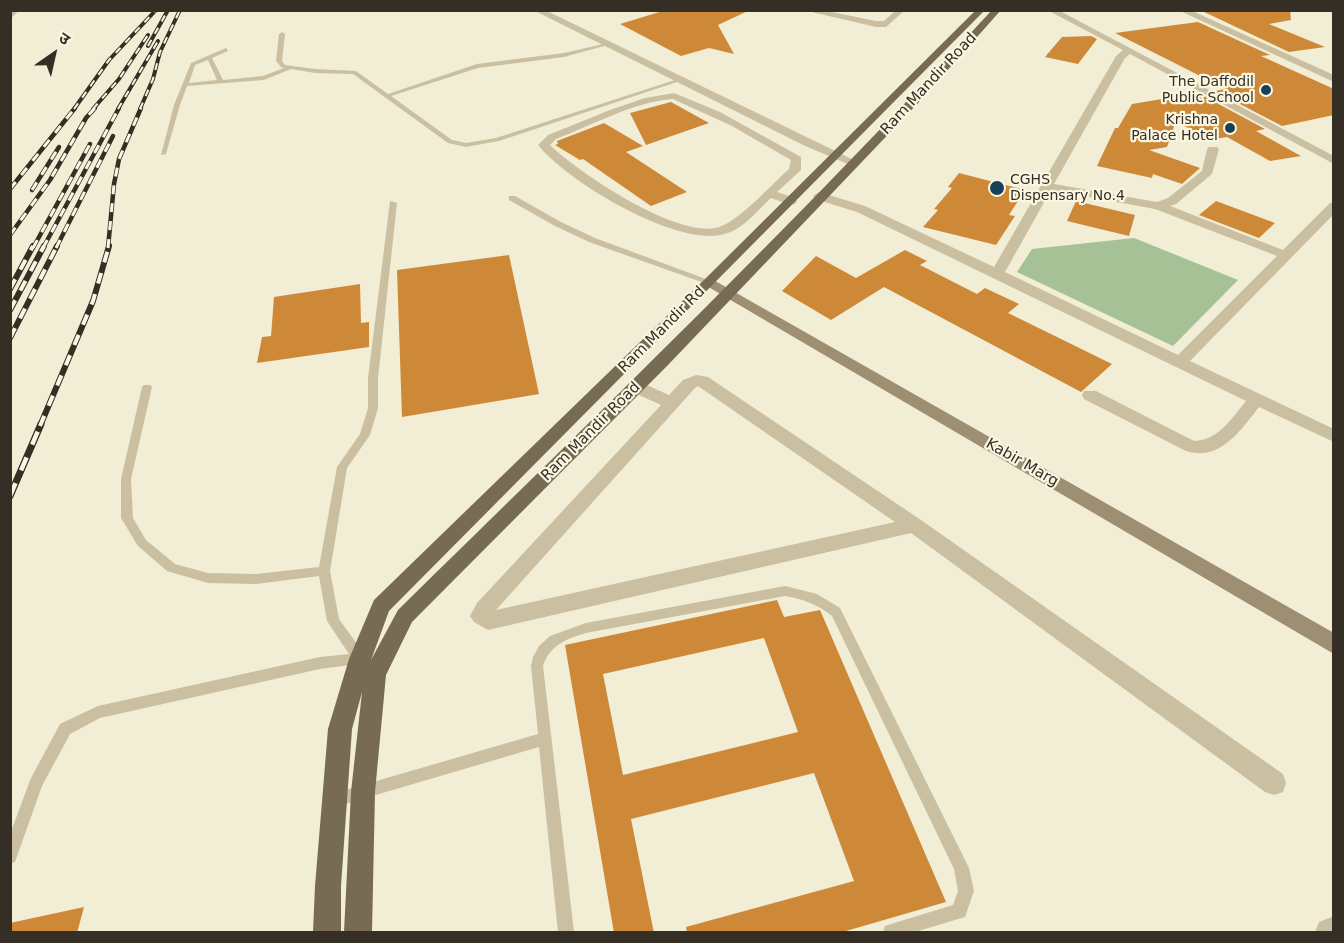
<!DOCTYPE html>
<meta charset="utf-8">
<style>
body{margin:0}
#map{position:relative;width:1344px;height:943px;overflow:hidden;background:#f2edd5;font-family:"DejaVu Sans","Noto Sans Devanagari",sans-serif}
canvas{display:block}
.frame{position:absolute;inset:0;border:12px solid #342e24;pointer-events:none}
.north{position:absolute;left:24px;top:24px;width:60px;height:60px;-webkit-text-stroke:4px #faf6e2;paint-order:stroke;rotate:34deg;font-size:16px;font-weight:700;line-height:24px;text-align:center;color:#342e24}
.north::after{content:'';display:block;margin:auto;width:21px;height:27px;background:#342e24;clip-path:polygon(50% 0,100% 100%,50% 72%,0 100%)}
</style>
<div id="map">
<canvas width="1344" height="943"></canvas>
<div class="frame"></div>
<div class="north">उ</div>
</div>
<script>
const ctx = document.querySelector('canvas').getContext('2d');
ctx.lineJoin = 'round';
function fillPath(path, color) {
  ctx.fillStyle = color;
  ctx.fill(path, 'evenodd');
}
function strokePath(path, color, width, dash) {
  ctx.strokeStyle = color;
  ctx.lineWidth = width;
  ctx.lineCap = dash ? 'butt' : 'round';
  ctx.setLineDash(dash || []);
  ctx.stroke(path);
}
function label(font, color, halo, rows, align = 'center') {
  ctx.font = font + ' "DejaVu Sans",sans-serif';
  ctx.lineWidth = 4.5;
  ctx.setLineDash([]);
  ctx.textBaseline = 'middle';
  ctx.strokeStyle = halo;
  ctx.fillStyle = color;
  for (const [text, x, y, turn = 0] of rows) {
    ctx.save();
    ctx.translate(x, y);
    ctx.rotate((+turn || 0) * Math.PI / 180);
    ctx.textAlign = isNaN(turn) ? turn : align;
    if (halo) ctx.strokeText(text, 0, 0);
    ctx.fillText(text, 0, 0);
    ctx.restore();
  }
}
fillPath(new Path2D(`
 M1134 238 1238 280 1173 346 1017 272 1032 249Z`), '#a5c195');
fillPath(new Path2D(`
 M666 10H750L718 25 734 54 709 48 681 56 620 24Z
 M1200 10H1290L1291 20 1269 24 1325 47 1289 52Z
 M1198 22 1270 55 1261 56 1334 89V115L1282 126 1215 91 1226 89 1115 33Z
 M1091 36 1097 39 1078 64 1045 57 1062 37Z
 M1198 93 1265 129 1256 131 1301 156 1270 161 1227 137 1209 140 1176 121 1167 147 1149 150 1200 168 1182 184 1153 174 1152 178 1097 166 1115 128H1118L1132 104Z
 M671 102 709 123 646 145 630 113Z
 M604 123 643 146 626 152 687 192 651 206 583 159 580 160 555 145 558 144 557 141Z
 M959 173 1025 190 1009 215 1015 216 996 245 923 227 938 210 934 209 952 188 948 187Z
 M1076 201 1135 215 1129 236 1067 221Z
 M1216 201 1275 223 1259 238 1199 215Z
 M905 250 927 261 920 265 977 294 985 288 1019 304 1008 313 1112 364 1081 392 884 287 831 320 782 291 816 256 856 278Z
 M509 255 539 394 402 417 397 270Z
 M360 284 361 323 369 322V347L257 363 262 337 271 336 274 297Z
 M777 600 784 617 820 610 946 902 839 933H687L686 927 854 881 814 773 631 819 654 933H614L565 645ZM764 638 798 732 623 775 603 674Z
 M84 907 77 933H10V923Z`), '#ce8938');
fillPath(new Path2D(`
 M282 32 285 34 282 61 285 65 315 69 356 71 388 94 477 64 564 53 608 43V45L564 57 478 68 391 96 452 140 466 143 496 138 678 79 683 80 499 141 466 147 448 143 353 74 315 73 291 69 264 80 187 86 180 105 166 154 161 155 174 105 191 63 226 48 228 51 212 58 223 80 263 76 284 68 281 67 276 61 279 34ZM208 60 217 80 189 83 195 65Z
 M509 196H515L561 222 595 238 714 282 710 284H707L589 242 555 226 509 200Z
 M390 201 397 203 378 378V408L370 435 347 468 330 571 339 619 365 655 366 659 365 663 320 669 100 718 70 734 42 786 15 862 10 864V834L31 778 60 724 98 706 320 657 349 654 327 621 319 576 256 584 208 583 167 571 138 546 121 518V479L142 387 144 385H150L152 387 131 479 133 518 146 540 175 564 208 573 256 574 319 567 337 467 360 434 368 408V378Z
 M785 586 817 594 840 608 969 868 974 891 965 917 915 932H883L885 926 891 924 953 905 958 891 954 869 832 616C817 604 803 599 785 596L586 633C566 639 550 645 543 666L574 932H558L539 747 335 807 330 805 328 800 330 795 335 793 538 734 531 666 533 657 539 646 550 636 586 623Z`), '#cac0a1');
fillPath(new Path2D(`
 M20 10 10 19 11 10Z
 M533 10H545L860 163 854 166 850 165 803 145Z
 M803 10H822L876 21H884L896 10H905L886 27H876Z
 M1047 10H1058L1334 156V164L1130 54 1125 58 1054 184 1157 202 1168 198 1202 171 1207 149 1209 147H1217L1219 149 1212 174 1176 204 1170 206 1283 250 1330 203 1334 202V214L1190 361 1334 429V442L1259 407C1241 430 1220 462 1186 451L1084 399 1082 395 1084 391H1096L1194 441C1219 440 1232 418 1246 401L857 212 815 199 813 196 819 192 865 206 994 267 1116 56 1123 50ZM1051 190 1155 209 1277 256 1178 355 1005 272Z
 M1178 10H1190L1334 75V82Z
 M674 93 720 112 801 157V170L777 192 795 198 797 201 795 204 791 205 771 198C756 212 741 232 720 235 672 244 568 182 538 145L548 135 610 110 645 98ZM673 99 732 126 791 160 789 169C772 184 739 221 719 227 679 240 579 173 550 145L556 139C593 125 633 102 673 99Z
 M696 375 708 377 921 520 1283 774 1286 783 1283 792 1274 795 1265 792 911 533 488 630 474 622 470 616 477 603 661 405 630 391 628 387 630 383H642L669 395 683 380ZM698 386 895 522 496 610 695 388Z
 M1334 916V932H1315L1319 922Z`), '#cac0a1');
fillPath(new Path2D(`
 M710 278 1334 633V654L705 285 703 282Z`), '#9e8f73');
fillPath(new Path2D(`
 M976 10H985L389 611 371 660 398 610C599 413 801 218 992 10H1001L921 100 668 365 412 622 386 675 375 792 372 932H344L351 792 362 692 352 729 341 886V932H313L315 886 328 729 349 659 374 600 705 279Z`), '#776b54');
const railFar3 = new Path2D(`
 M148 46 168 10
 M74 109 109 60 156 10
 M93 109 119 79 148 35
 M118 109 158 41
 M140 109 153 79 160 52 180 10`);
const railFar2 = new Path2D(`
 M10 189 75 108
 M32 190 59 147
 M10 235 50 180 86 118 95 108
 M33 248 90 144
 M43 248 119 108
 M56 248 113 136
 M108 248 114 184 119 159 141 108`);
const railFar1 = new Path2D(`
 M10 289 33 246
 M10 310 44 246
 M10 338 57 246
 M40 426 93 301 109 246`);
const rail = new Path2D(`
 M10 496 41 424`);
strokePath(railFar3, '#342e24', 4);
strokePath(railFar2, '#342e24', 4.5);
strokePath(railFar1, '#342e24', 6);
strokePath(rail, '#342e24', 7);
strokePath(railFar3, '#faf6e2', 2, [7]);
strokePath(railFar2, '#faf6e2', 3, [9]);
strokePath(railFar1, '#faf6e2', 4, [11]);
strokePath(rail, '#faf6e2', 4.5, [14]);
for (const [x, y, r, color] of [
 [1266,90,6,"#184057"],
 [1230,128,6,"#184057"],
 [997,188,8,"#184057"]
]) {
  const dot = new Path2D();
  dot.arc(x, y, r, 0, 2 * Math.PI);
  ctx.fillStyle = color;
  ctx.fill(dot);
  strokePath(dot, '#faf6e2', 2);
}
label('14px', '#342e24', '#faf6e2', [
 ["The Daffodil",1254,82],
 ["Public School",1254,98],
 ["Krishna",1218,120],
 ["Palace Hotel",1218,136],
 ["CGHS",1010,180,"left"],
 ["Dispensary No.4",1010,196,"left"]
], 'right');
label('15px', '#342e24', '#faf6e2', [
 ["Ram Mandir Road",929,84,-47],
 ["Ram Mandir Rd",662,330,-45],
 ["Ram Mandir Road",591,432,-45],
 ["Kabir Marg",1022,463,30]
]);
</script>
